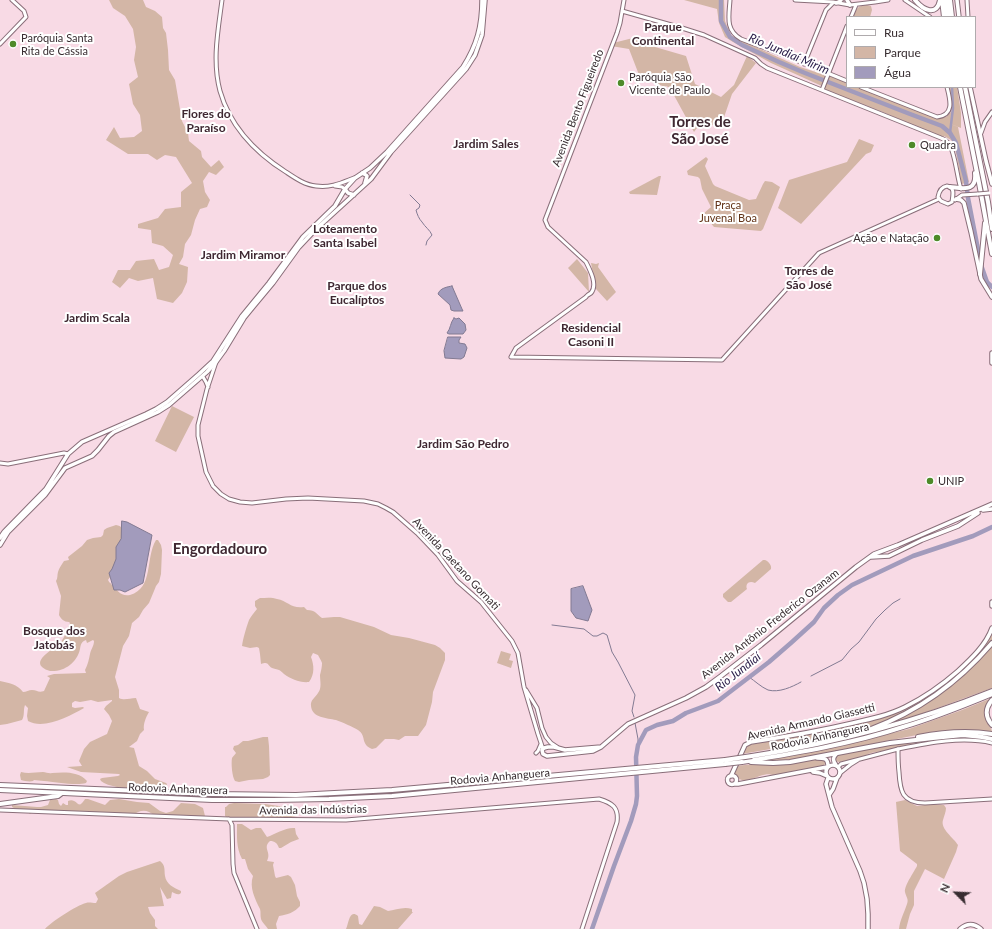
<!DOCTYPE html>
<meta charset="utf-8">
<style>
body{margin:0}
#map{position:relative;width:992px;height:929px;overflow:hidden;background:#f8dae5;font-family:Lato,sans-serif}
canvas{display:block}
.legend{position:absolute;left:846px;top:16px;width:130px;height:72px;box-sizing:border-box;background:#fff;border:1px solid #afabad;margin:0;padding:5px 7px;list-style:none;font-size:12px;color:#382d31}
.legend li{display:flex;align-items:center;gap:8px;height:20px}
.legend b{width:20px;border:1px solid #afabad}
.north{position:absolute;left:936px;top:873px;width:40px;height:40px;-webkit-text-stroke:3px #fff;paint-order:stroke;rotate:294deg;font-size:11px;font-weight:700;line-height:16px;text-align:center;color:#382d31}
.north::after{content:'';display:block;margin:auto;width:14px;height:18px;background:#382d31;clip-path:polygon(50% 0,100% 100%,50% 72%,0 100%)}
</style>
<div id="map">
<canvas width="992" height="929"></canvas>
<ul class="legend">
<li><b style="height:5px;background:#fff"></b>Rua</li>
<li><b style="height:11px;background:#d3b6a6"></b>Parque</li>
<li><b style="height:11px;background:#a29bbc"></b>Água</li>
</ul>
<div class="north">N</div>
</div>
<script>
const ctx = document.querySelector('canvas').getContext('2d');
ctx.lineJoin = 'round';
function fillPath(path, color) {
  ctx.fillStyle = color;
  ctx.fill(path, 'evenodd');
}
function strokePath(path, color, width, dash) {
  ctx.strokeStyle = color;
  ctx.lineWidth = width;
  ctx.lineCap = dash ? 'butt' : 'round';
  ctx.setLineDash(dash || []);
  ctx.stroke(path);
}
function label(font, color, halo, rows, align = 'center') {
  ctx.font = font + ' Lato,sans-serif';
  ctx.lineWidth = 4;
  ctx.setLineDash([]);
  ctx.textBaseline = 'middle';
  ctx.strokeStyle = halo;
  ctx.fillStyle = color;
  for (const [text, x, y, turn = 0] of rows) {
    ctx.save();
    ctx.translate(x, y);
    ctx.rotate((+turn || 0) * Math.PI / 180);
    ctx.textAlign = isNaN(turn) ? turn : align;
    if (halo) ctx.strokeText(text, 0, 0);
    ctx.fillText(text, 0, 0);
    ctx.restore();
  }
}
fillPath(new Path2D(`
 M109 0H143L146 7 155 11 162 17 163 28 166 33 168 50 169 70 175 80 182 121 188 133 189 141 201 151 202 157 211 167 219 160 224 167 216 175 209 172 203 181 205 192 210 200 207 207 200 209 195 220 191 235 185 244 183 257 179 264 188 267 187 282 182 293 173 303 157 299 153 278 138 281 129 278 120 288 112 282 118 270H130L136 261 154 259 159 270 169 267 173 255 163 246 152 243 151 230 138 228V224L158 218 165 209 181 207V192L192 183 176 157 165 155 157 160 148 154H128L106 140 114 127 120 138 134 137 142 131 140 115 133 104 129 84 138 77 134 60 136 47 133 29 125 16 113 8Z
 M684 0H724L725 21 731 35 740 40 800 67 828 76V75L847 82V87H860L939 118 946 117 952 111V100L949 87H957L961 113V128L948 123 958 127 969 182 962 184C960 175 956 147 952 141 950 139 946 137 944 136L943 138 885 113 823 89 824 87 771 63 733 42 725 37 719 23 717 9Z
 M867 5 871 6 872 10 870 17H853C857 8 857 6 867 5Z
 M637 37 638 42 686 56 695 84 721 97 734 85 747 56 756 63 732 94 722 123 697 128 694 132 670 88 666 86 665 87 655 83 641 80 629 49 611 46 613 43Z
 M859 139 874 145 871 152 866 154 801 224 778 208 789 180 847 162Z
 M706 157 708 159 705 166 713 184 715 186 749 200 756 199 763 184 765 181 772 182 780 187 763 229 761 231 714 227 703 214 711 207 702 189 700 179 698 177 688 175 687 171Z
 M659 176H661L657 195 630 194 629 192Z
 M577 259 588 273 589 292 568 268Z
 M591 263 596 264 599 263 598 267 616 292 607 301 596 289Z
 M172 406 194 417 176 452 155 441Z
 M116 525C122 526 122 528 124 533L116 568 108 580C111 585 108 580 112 585 117 590 121 597 130 595 154 588 145 558 156 540H158L161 545 162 550 161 574 159 582 156 586 154 591 149 603 143 610 139 617 132 623 129 636 123 646 115 677 119 690V698C125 701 129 698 136 698L140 709 149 712C146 717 143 724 144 730L140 734 137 741 129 747 134 748 139 766 147 771 155 779 166 783 167 784 166 786C153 792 112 790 101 781L100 779 102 778 118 776 120 775 119 774 81 772 67 767 82 766 79 761 84 749 90 742 107 734 112 721 109 715 104 709 106 706 112 701V700L98 702 91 700 80 702 75 701 72 703V707L75 708 83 707 84 708C70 716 44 730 28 721L27 716 28 708 25 705C23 710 25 715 22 720L7 724 0 725V681C9 683 17 684 23 692 26 692 29 690 32 690 37 690 38 693 44 691L50 678 47 676 54 674 86 673 85 670C88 664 89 659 90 654 91 649 94 646 94 641L93 640 87 643 86 640C81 642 81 644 80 649 77 663 64 672 50 671 47 670 44 669 42 667 34 659 54 649 58 645 64 640 67 630 70 623L69 622C64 622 61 619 59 615L61 596 56 581C58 578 57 575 58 572 59 568 62 564 64 561L69 560 68 557 82 546 87 540 93 538 101 537 103 535 104 530 107 528Z
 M763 560H765C768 561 772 565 771 569L755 583C749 580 745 584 747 589L731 602H728L723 597V594Z
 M260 598C265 598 272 597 277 599 288 601 291 609 304 607L307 610C316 610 316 614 322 618L334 617H340L374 627 391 635 409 638 435 645 440 648 445 653V660L433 692 432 702 426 725 418 736H405L399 740 394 739H385L376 748 372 749C360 744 367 736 358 730 353 727 342 722 336 720 327 718 312 718 311 706 310 700 315 698 318 693 322 688 320 681 320 675 321 671 322 667 322 663 321 660 319 657 318 655L313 653 311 657C314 665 315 674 309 682 300 683 291 679 284 674 282 672 281 671 279 670 277 669 274 669 272 668 267 665 269 661 261 664L260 654 259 648 257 647 250 648 242 646C243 639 246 628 249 620 251 616 254 613 257 609L255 606V601Z
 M992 633V640L977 658 946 686 914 708 876 726 858 731 799 744 742 754 748 745 815 733C822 734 828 734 832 729L875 720 892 714 912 705 962 669 977 655Z
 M992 645V688L924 713 893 723V722L936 697Z
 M501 651 511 654 509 660 513 661 511 668 497 663Z
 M989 699C985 707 983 716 988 724 990 728 992 728 992 733L970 730H949L932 732 796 759 768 761V760L822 750 909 729 962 710Z
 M263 737H268L269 746 270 775 268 777 263 779 249 780 239 782 235 781C232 777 231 763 232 758 233 756 235 755 236 753L233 749 234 746 238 745 243 741H248Z
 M960 737H966V739C943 739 920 742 898 747 893 748 888 750 883 751 876 752 870 752 865 756L841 762H839L835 761V757C841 752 851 752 859 750 892 744 926 740 960 737Z
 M817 759H822L825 761V764L822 767 773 775C769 774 767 774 763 775 756 777 742 785 736 776 734 772 734 770 735 766L755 764H786Z
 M21 772C29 774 35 772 43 772 46 772 49 774 52 773 63 772 79 771 87 781L86 783C77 786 54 782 44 781 40 781 37 780 34 780L33 781C30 782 24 781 21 780L20 775Z
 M56 799 58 800 59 804 61 806 63 803 66 805H68V801C78 797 77 812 85 799H88L105 805 110 800 119 799 137 802 149 803 160 811 166 813 173 811 181 803 195 804 203 808 205 816 203 819 198 820 159 817C155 816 153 814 149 812 143 809 138 812 132 815L57 812 51 811 33 812 30 814C25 808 18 811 12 807V805L37 807H41L48 805 50 800Z
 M905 800 917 806 932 804 944 805 946 808C946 812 944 816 943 820 940 829 954 838 958 845L956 852 944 879 925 869 914 891V905L910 914 906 929H899C900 920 904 913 907 904 909 899 906 897 905 892 904 886 914 872 917 866V864L900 851 896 802Z
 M234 803 265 804 286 807C291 809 291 812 291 816L297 817 298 819 295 820 288 821 226 817 225 816V807H226L229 804Z
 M237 824H242L251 830 256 828H261L267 837C275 834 286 827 295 828L296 834 299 839 291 842 281 848H279C277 843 275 841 270 841 262 848 272 852 267 861L274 862 273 865 275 876 276 878 288 875 291 877 295 885 297 896 300 902V906C295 912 287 915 279 916L276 924 277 929H268C266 926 262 922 261 919 260 915 261 912 260 909 255 899 249 887 253 876L248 869 245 859H242C236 848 237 836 237 824Z
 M160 861C166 866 164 870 165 876 166 884 174 888 181 891V893C178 896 175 893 172 892L171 898 167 899 160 887 164 906 148 907 150 913 155 920V926L158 929H45C51 922 77 905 86 903 89 902 92 903 96 903L98 899 95 893 119 876 127 872Z
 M374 906 380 907 388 911C395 910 404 906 412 909V912H413L398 929H346C349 923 349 909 358 916L359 924 362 925Z`), '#d3b6a6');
const water = new Path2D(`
 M452 286 462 309 463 311H454L451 310 450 305 438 294C440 288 447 287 452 286Z
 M454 318 456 319 459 318 465 324 466 330 463 334H449L447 333C451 328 450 323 454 318Z
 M448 337H461L459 340V343L465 344 467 348 464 357 461 359 445 358 444 351Z
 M122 521 127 522 152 535 143 583 125 592 120 590H114L109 573 112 569 116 559V547L121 539Z
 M583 586 592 610 588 621 576 618 571 611V589Z`);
fillPath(water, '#a29bbc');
strokePath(water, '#827a92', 1);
strokePath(new Path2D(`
 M410 195 420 205 419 208 416 210C417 214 419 219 422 222 425 227 430 230 432 235L427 241 426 245
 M552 625 584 629 593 636H597L603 633 607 635 612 652 618 662 635 695 632 711 634 717
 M811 676 842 660 851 649 859 642 876 619 885 610 893 603 900 599
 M749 677C755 681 761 687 768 690 779 693 792 687 801 682
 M635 723 638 739V745`), '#827a92', 1);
strokePath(new Path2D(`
 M950 133 953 108 952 87`), '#a29bbc', 2.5);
strokePath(new Path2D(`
 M721 0V21L730 37 742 45 779 62 805 73 910 114 942 126 950 133 956 143 966 181 968 198 981 265 987 282 992 287
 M592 929 614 866 631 821 636 804 637 796 636 757 638 745 646 730 657 725 673 721 686 713 718 701 769 662 792 642 814 622 824 608 838 595 852 585 913 556 973 536 992 527`), '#a29bbc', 4.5);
const tertiary = new Path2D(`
 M222 0C218 31 212 61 220 91 230 126 256 153 286 172 295 178 305 185 316 186 331 188 341 183 354 178
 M624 0 620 23 617 33 545 220 548 227 586 262C590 270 598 285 591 293 591 293 586 296 586 297L516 348 511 357 722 360 819 253 939 199
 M730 0C729 16 725 30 741 39L781 54 847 81
 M795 0 833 2 850 5 875 2 888 0
 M905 0 930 17
 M622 11 682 28 704 35 755 58 761 64 767 68 941 138C944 139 947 141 949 144 955 152 957 177 961 189
 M851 17 856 5
 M804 64 826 10 833 3
 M861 87 937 117C955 115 950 99 947 87
 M822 90 847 26
 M335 186 342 187 345 189
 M947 186C955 187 953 195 952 202L948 204 941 201 938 197C939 191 941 187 947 186Z
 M955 200 962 195 978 194
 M0 463 8 464 64 453 68 454
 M898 749C928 743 962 736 992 743
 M0 810 229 819 346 820 599 799C612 803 619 807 617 822L582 929
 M229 819 232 825 233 864 234 873 257 929`);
const secondary = new Path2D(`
 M967 0 968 17
 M0 44 26 17 24 11 12 0
 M981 133 985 122 992 112
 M216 362 207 389 198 425V436L206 472 213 486 221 494 229 499 240 502 252 503 286 499 308 498 364 501 378 504 386 508 393 512 417 533 438 555 457 581 481 602 512 641 518 653 524 687 538 734 543 749
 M203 377 206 382 208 387
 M526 690 537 708 542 728 546 737 551 743 557 747
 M536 753 538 751 541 744
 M838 767 841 764 898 749C898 757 898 764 899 772 900 791 902 803 925 803L992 799
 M840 773 850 765 858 760`);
const primary = new Path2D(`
 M847 0 850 5
 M957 0 959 17
 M836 3 839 2 841 0
 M970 87 986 161 992 184
 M362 173 366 175 367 176 365 183
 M345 189 348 193 354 195
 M956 199 961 200 964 203 971 232 980 274 981 279 992 297
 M992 353V363
 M983 510 992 509
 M0 538 4 532 46 489 68 454 82 442 146 414 156 409 167 402 199 374 213 361 242 316 269 283 303 237 335 206 345 189 355 178 370 168 387 152 463 67C477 45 482 26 482 0
 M0 545 8 532 45 495 65 468 92 456 98 450 109 436 114 432 158 412 169 405 207 372 216 362 224 351 244 318 253 307 273 283 299 247 314 231 371 179 391 152 466 69 475 55 482 35 485 0
 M871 557 889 556 922 540 958 526 978 513
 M992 602V606
 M601 747 565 750 554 747H548L544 748 542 750 543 754 547 756 593 751 601 747 628 724 686 698 706 687 721 676 761 645 856 567 874 554 898 545 992 504
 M817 758C824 758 828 758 828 766
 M826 772a7 7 0 1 1 14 0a7 7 0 1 1-14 0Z
 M836 765C832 760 833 757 837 753
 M813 772 820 773 827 776
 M727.5 780a4.5 4.5 0 1 1 9 0a4.5 4.5 0 1 1-9 0Z
 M731 776 745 745 751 742C785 737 819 731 853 723 871 719 889 715 905 707 925 697 942 685 958 671 971 659 986 645 992 628
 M828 778 826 784 832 807 860 871 864 883 867 899 868 914V929
 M735 784H738L827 767
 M829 795 833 789 837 778
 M960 929C967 923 974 923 981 929`);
const motorway = new Path2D(`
 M915 0C923 10 937 17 940 0
 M942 0 944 17
 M946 0 948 17
 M950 0 952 17
 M960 87 979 183 992 254
 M965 87 988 202 992 229
 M950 187C962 188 977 193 975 173
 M980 274 985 223
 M992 700C985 708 985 717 992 725
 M871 729C919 711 959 682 992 643
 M918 737C943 732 967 730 992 734
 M752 756C834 743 915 722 992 691
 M742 762C796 753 851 744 903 727 933 718 963 706 992 694
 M751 762 773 763 790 762 890 743 933 738 963 735 982 737 992 739
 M0 785 213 794 296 795 392 790 725 760
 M0 790 212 800H273L329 799 392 796 725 764
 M0 804 58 796 62 793`);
strokePath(tertiary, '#896e79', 5);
strokePath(secondary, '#896e79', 5);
strokePath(primary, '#896e79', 5.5);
strokePath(motorway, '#896e79', 6);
strokePath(tertiary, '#fff', 3);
strokePath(secondary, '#fff', 3);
strokePath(primary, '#fff', 3.5);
strokePath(motorway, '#fff', 4);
const tertiaryBridge = new Path2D(`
 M978 194 989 193`);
const motorwayBridge = new Path2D(`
 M725 760 752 756
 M725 764 742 762`);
strokePath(tertiaryBridge, '#896e79', 5, []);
strokePath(motorwayBridge, '#896e79', 6, []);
strokePath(tertiaryBridge, '#fff', 3);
strokePath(motorwayBridge, '#fff', 4);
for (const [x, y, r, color] of [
 [13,44,4,"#4e8a29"],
 [621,83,4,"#4e8a29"],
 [912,145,4,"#4e8a29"],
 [937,238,4,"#4e8a29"],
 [930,481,4,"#4e8a29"]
]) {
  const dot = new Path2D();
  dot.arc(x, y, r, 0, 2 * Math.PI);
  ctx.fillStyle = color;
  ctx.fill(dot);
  strokePath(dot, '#fff', 1.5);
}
label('11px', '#382d31', '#fff', [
 ["Paróquia Santa",21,38],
 ["Rita de Cássia",21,51],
 ["Paróquia São",629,77],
 ["Vicente de Paulo",629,90],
 ["Quadra",920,145],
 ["Ação e Natação",929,238,"right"],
 ["UNIP",938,481]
], 'left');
label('11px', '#382d31', '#fff', [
 ["Avenida Bento Figueiredo",578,108,-69],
 ["Avenida Caetano Gornati",456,564,47],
 ["Avenida Antônio Frederico Ozanam",770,624,-38],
 ["Avenida Armando Giassetti",811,722,-13],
 ["Rodovia Anhanguera",820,737,-12],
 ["Rodovia Anhanguera",500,777,-5],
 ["Rodovia Anhanguera",178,789,2],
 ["Avenida das Indústrias",313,810,-1]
]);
label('11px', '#613216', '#fff', [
 ["Praça",728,205],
 ["Juvenal Boa",728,218]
]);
label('bold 12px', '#3f2832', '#fff', [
 ["Parque",663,27],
 ["Continental",663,41],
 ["Flores do",206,114],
 ["Paraíso",206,128],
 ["Jardim Sales",486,144],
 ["Loteamento",345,229],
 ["Santa Isabel",345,243],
 ["Jardim Miramor",243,255],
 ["Torres de",809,271],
 ["São José",809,285],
 ["Parque dos",357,286],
 ["Eucalíptos",357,300],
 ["Jardim Scala",97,318],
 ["Residencial",591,328],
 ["Casoni II",591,342],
 ["Jardim São Pedro",463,444],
 ["Bosque dos",54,631],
 ["Jatobás",54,645]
]);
label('italic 12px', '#2d204b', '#fff', [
 ["Rio Jundiaí Mirim",789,54,23],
 ["Rio Jundiaí",738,672,-38]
]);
label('bold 15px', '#3f2832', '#fff', [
 ["Torres de",700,122],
 ["São José",700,139],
 ["Engordadouro",220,549]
]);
</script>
